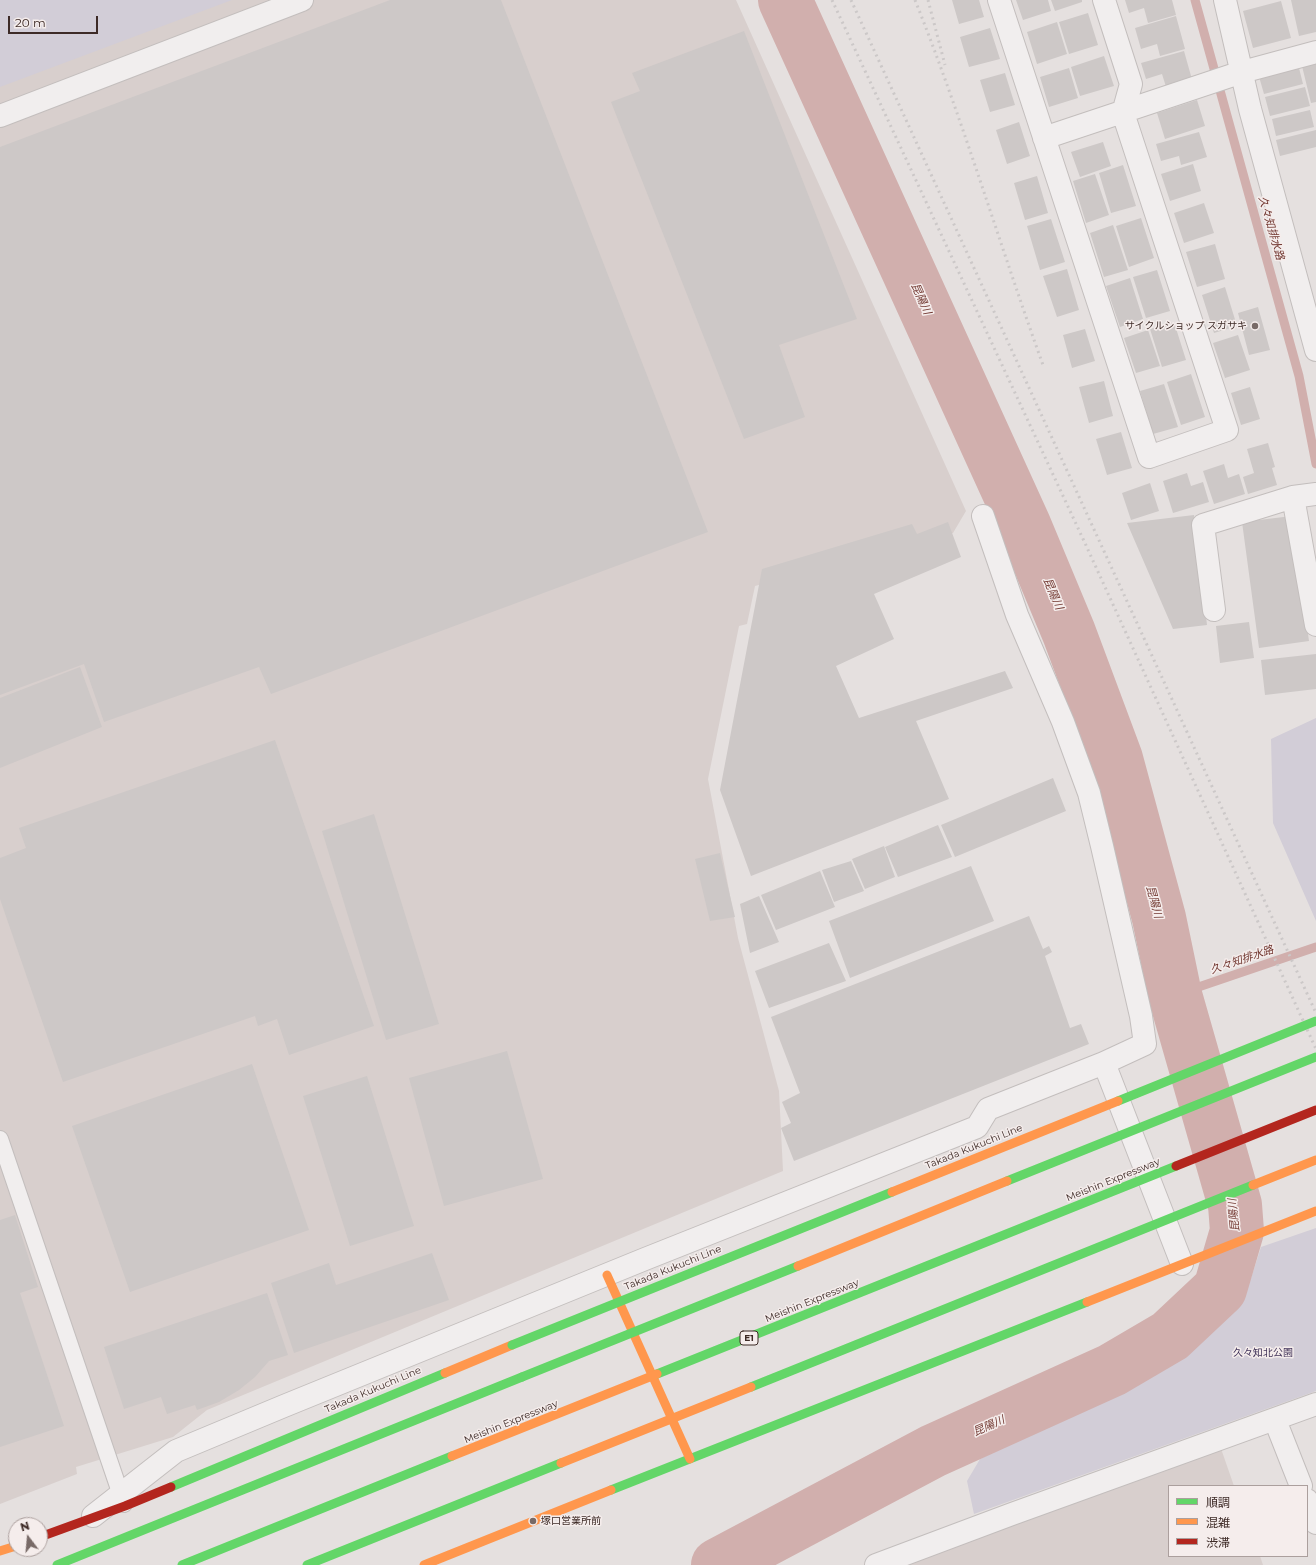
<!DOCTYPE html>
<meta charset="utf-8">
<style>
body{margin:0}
#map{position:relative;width:1316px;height:1565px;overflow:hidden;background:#e5e0df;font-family:Montserrat,"Noto Sans JP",sans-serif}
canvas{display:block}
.legend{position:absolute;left:1168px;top:1485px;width:140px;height:72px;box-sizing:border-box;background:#f5edec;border:1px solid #ab9f9d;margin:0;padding:5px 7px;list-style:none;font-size:12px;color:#3d2a26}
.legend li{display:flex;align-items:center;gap:8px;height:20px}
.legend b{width:20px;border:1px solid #ab9f9d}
.north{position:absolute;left:8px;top:1517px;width:40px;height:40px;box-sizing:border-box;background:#f5edec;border:1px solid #ab9f9d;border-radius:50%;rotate:344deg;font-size:11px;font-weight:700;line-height:16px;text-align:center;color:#3d2a26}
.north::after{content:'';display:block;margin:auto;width:14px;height:18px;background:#786a67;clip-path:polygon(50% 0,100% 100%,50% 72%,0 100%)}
.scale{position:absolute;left:8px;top:16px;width:90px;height:18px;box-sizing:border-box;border:2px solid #3d2a26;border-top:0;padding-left:5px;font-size:12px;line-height:14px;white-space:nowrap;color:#3d2a26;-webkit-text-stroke:3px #f5edec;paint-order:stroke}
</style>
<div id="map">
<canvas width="1316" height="1565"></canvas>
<ul class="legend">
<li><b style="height:5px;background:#63d668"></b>順調</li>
<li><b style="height:5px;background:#ff974d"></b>混雑</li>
<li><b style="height:5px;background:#b3261e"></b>渋滞</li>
</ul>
<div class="north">N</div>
<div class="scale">20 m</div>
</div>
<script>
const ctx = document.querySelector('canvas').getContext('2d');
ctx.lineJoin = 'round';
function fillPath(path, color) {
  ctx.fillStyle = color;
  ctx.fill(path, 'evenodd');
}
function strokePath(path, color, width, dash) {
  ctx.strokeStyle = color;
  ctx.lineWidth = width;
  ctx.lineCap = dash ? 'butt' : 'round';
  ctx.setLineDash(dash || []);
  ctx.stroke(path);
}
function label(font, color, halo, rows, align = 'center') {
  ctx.font = font + ' Montserrat,"Noto Sans JP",sans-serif';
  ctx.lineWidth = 3;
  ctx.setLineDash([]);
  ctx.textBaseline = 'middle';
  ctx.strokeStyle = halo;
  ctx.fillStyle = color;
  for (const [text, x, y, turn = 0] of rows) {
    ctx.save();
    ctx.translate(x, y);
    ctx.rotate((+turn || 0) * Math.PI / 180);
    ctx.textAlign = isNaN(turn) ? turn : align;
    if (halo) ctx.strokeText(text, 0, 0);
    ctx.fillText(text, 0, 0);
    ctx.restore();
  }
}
fillPath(new Path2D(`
 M0 0H736L966 511 953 533 755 586 747 624 739 626 708 779 738 938 779 1091 783 1171 207 1410 173 1437 76 1467 77 1474 0 1504Z
 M1218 1440 1234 1486H1169V1556H1260L1263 1565H882Z`), '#d8cfcd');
fillPath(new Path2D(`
 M0 0H232L0 87Z
 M1316 718V921L1273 823 1271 739Z
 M1316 1228V1391L974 1514 967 1481 980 1459 1167 1363 1202 1341 1235 1306 1251 1278 1261 1247Z`), '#d2cdd7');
strokePath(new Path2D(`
 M1195 0 1299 376 1316 464
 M1175 995 1316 947`), '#d1afad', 9);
strokePath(new Path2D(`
 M718 1565 933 1451 1112 1370 1170 1336 1220 1289 1237 1231 1235 1205 1175 995 1159 918 1116 759 1069 633 1024 525 785 0`), '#d1afad', 54);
fillPath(new Path2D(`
 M390 0H501L708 532 271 694 259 667 104 722 84 664 0 695V147Z
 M952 0H979L984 17 959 24Z
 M1016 0H1048L1051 11 1023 20Z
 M1051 0H1082V2L1055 11Z
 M1125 0H1172L1176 15 1148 23 1144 8 1129 13Z
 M1291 0H1316V32L1299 36Z
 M1281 1 1291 38 1253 48 1243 11Z
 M1088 13 1098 45 1069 54 1059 22Z
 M1176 16 1185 49 1160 56 1157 44 1141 49 1135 28Z
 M1057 22 1067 54 1037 64 1027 32Z
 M990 28 1000 59 969 67 960 37Z
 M744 31 857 319 779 345 805 417 744 439 611 102 640 91 632 73Z
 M1184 51 1193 83 1167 90 1162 74 1146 79 1141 63Z
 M1104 56 1114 86 1080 96 1071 67Z
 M1316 63V102L1311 103 1302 66Z
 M1298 64 1303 84 1264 94 1258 73Z
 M1069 68 1078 98 1049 107 1040 77Z
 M1005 73 1015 105 990 112 980 80Z
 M1305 87 1310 106 1270 116 1265 97Z
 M1197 100 1205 126 1165 139 1157 113Z
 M1310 110 1314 127 1276 136 1272 119Z
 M1019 122 1030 156 1007 164 996 130Z
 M1316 130V147L1280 156 1276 140Z
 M1199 132 1207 157 1181 165 1179 156 1161 161 1156 144Z
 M1103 142 1111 166 1080 177 1071 152Z
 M1193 164 1201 191 1170 201 1161 174Z
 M1123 165 1136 206 1111 213 1099 173Z
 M1095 174 1109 215 1086 223 1073 181Z
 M1037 176 1048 213 1025 220 1014 183Z
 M1204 203 1214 233 1184 243 1174 213Z
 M1141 218 1154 258 1129 267 1116 226Z
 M1051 219 1065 262 1040 270 1027 226Z
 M1113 225 1128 270 1104 277 1090 233Z
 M1215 244 1225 279 1197 287 1186 252Z
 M1067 269 1079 310 1057 317 1043 276Z
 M1157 270 1170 311 1146 318 1133 277Z
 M1130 278 1143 319 1120 327 1106 286Z
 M1225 287 1237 326 1214 333 1202 295Z
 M1258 307 1270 350 1249 355 1238 313Z
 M1174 322 1186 360 1162 367 1150 329Z
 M1085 329 1095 361 1072 368 1063 335Z
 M1148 330 1160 366 1136 373 1124 338Z
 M1238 335 1250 370 1225 378 1213 343Z
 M1191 374 1205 417 1181 425 1167 382Z
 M1104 381 1113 416 1089 423 1079 387Z
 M1164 384 1178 427 1153 434 1140 391Z
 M1250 387 1260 419 1241 425 1231 393Z
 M1121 432 1132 468 1107 475 1096 439Z
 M1268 443 1275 467 1272 468 1277 485 1248 494 1243 477 1254 473 1247 449Z
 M1224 464 1228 478 1239 474 1245 494 1214 504 1203 471Z
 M1187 473 1191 486 1203 482 1209 502 1173 513 1163 481Z
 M1150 483 1159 511 1131 520 1122 493Z
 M1194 515 1207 625 1173 629 1127 523Z
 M1292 516 1309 641 1259 648 1242 522Z
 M948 522 961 557 874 594 894 639 836 666 859 718 1005 671 1013 688 916 721 949 799 751 876 720 790 762 569 912 524 917 534Z
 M1249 622 1254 658 1220 663 1216 626Z
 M1316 654V689L1265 695 1261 660Z
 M80 667 102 727 0 768V698Z
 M275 740 374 1026 289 1055 277 1019 258 1026 255 1016 63 1082 0 899V858L26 848 19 828Z
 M1053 778 1066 811 955 857 941 825Z
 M374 814 439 1024 386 1040 322 831Z
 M938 825 952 857 898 877 885 847Z
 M884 846 895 877 865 889 852 859Z
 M720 853 735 917 710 921 695 859Z
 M851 861 864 891 834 902 822 870Z
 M971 866 994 921 850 978 829 921Z
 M820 871 835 907 776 930 761 895Z
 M759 896 779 942 750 953 740 904Z
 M1029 916 1043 949 1049 946 1052 952 1045 956 1070 1028 1081 1024 1089 1044 794 1161 781 1128 791 1123 782 1102 800 1093 771 1017Z
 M829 943 846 981 769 1008 755 971Z
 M507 1051 543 1179 444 1206 409 1078Z
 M252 1064 309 1230 130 1292 72 1126Z
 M367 1076 414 1226 350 1246 303 1096Z
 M15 1215 38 1287 20 1293 64 1426 0 1447V1220Z
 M432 1253 449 1300 294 1353 271 1283 329 1263 336 1285Z
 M267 1293 288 1355 269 1361 255 1377 239 1390 219 1402 197 1410 195 1405 167 1414 161 1397 124 1409 104 1347Z`), '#cdc8c7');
const lane = new Path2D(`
 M0 1139 124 1504`);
const street = new Path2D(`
 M999 0 1149 457 1227 430 1123 113 1131 84 1104 0
 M1225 0 1250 109 1316 350
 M0 116 302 0
 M1044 138 1242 72 1316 52
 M1316 494 1293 497 1316 625
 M1214 610 1203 525 1293 497
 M1104 1063 1182 1264
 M1275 1420 1301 1486
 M1307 1500 1316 1523
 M93 1516 176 1451 284 1406 645 1259 977 1127 988 1109 1104 1063 1145 1044 1141 1016 1102 846 1089 793 1063 722 1017 615 983 516
 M876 1565 1012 1514 1316 1404`);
strokePath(lane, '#c3bebd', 18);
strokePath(street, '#c3bebd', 24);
strokePath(lane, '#f1eeee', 16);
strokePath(street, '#f1eeee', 22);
strokePath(new Path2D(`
 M171 1487 445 1373
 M611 1490 1087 1302
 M57 1565 522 1377`), '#63d668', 9);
strokePath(new Path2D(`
 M607 1275 690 1459
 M1087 1302 1316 1211
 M445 1373 512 1345
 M0 1551 16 1546
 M424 1565 611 1490`), '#ff974d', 9);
strokePath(new Path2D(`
 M40 1537 125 1506 171 1487`), '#b3261e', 9);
strokePath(new Path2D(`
 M832 0 1084 541 1316 1049
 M851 0 1316 1013
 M915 0C963 120 999 243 1043 365
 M928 0 945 65`), '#ccc8c8', 3, [2, 4]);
strokePath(new Path2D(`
 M1118 1101 1316 1021
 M1007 1181 1316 1057
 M512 1345 892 1192
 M657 1374 1176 1166
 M522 1377 798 1266
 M751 1387 1253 1185
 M182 1565 452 1456
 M307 1565 561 1463`), '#63d668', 9);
strokePath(new Path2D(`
 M1253 1185 1316 1160
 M892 1192 1118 1101
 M798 1266 1007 1181
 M452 1456 657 1374
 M561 1463 751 1387`), '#ff974d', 9);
strokePath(new Path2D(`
 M1176 1166 1316 1110`), '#b3261e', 9);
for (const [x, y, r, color] of [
 [1255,326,4,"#786a67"],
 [533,1521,4,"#786a67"]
]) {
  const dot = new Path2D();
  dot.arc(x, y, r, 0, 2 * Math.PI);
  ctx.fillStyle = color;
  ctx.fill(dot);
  strokePath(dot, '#f5edec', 1.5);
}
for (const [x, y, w] of [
 [749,1338,18]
]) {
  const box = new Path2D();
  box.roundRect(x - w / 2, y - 7, w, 14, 3);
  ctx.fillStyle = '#f5edec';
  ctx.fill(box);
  strokePath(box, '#3d2a26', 1);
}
label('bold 9px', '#3d2a26', null, [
 ["E1",749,1338]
]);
label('10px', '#3d2a26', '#f5edec', [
 ["サイクルショップ スガサキ",1247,326],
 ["塚口営業所前",541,1521,"left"]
], 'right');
label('10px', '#3d2a26', '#f5edec', [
 ["Takada Kukuchi Line",974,1147,-22],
 ["Meishin Expressway",1113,1180,-22],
 ["Takada Kukuchi Line",673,1268,-22],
 ["Meishin Expressway",812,1301,-22],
 ["Takada Kukuchi Line",373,1390,-23],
 ["Meishin Expressway",511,1422,-22]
]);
label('10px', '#413359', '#f5edec', [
 ["久々知北公園",1263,1353]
]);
label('italic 11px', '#713730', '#f5edec', [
 ["久々知排水路",1271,228,74],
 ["昆陽川",921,299,66],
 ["昆陽川",1053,594,67],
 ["昆陽川",1154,902,75],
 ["久々知排水路",1242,960,-19],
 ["昆陽川",1234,1215,-96],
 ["昆陽川",989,1426,-24]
]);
</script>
